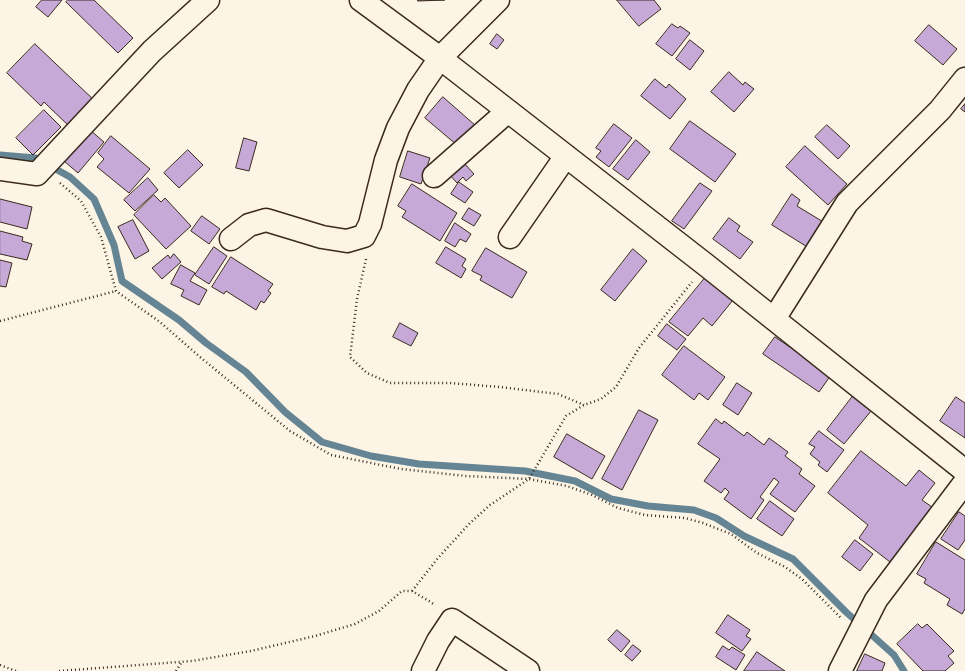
<!DOCTYPE html>
<style>
body{margin:0}
canvas{display:block;background:#fcf5e5}
</style>
<canvas width="965" height="671"></canvas>
<script>
const ctx = document.querySelector('canvas').getContext('2d');
ctx.lineJoin = 'round';
function strokePath(path, color, width, dash) {
  ctx.strokeStyle = color;
  ctx.lineWidth = width;
  ctx.lineCap = dash ? 'butt' : 'round';
  ctx.setLineDash(dash || []);
  ctx.stroke(path);
}
function fillPath(path, color) {
  ctx.fillStyle = color;
  ctx.fill(path, 'evenodd');
}
strokePath(new Path2D(`
 M0 155 36 158 70 177 94 199 114 245 122 281 179 320 206 343 246 372 285 412 322 442 371 456 419 464 525 471 575 481 611 499 648 506 694 510 716 518 744 536 793 559 846 612 894 655 904 671`), '#668594', 7);
const building = new Path2D(`
 M42 0H62L48 17 36 7Z
 M68 0H94L133 38 118 53 66 2Z
 M418 0H445L418 1Z
 M617 0H654L661 9 639 26Z
 M672 24 678 28 680 26 690 33 672 56 656 44Z
 M929 25 957 49 943 65 915 41Z
 M497 34 504 40 497 49 490 44Z
 M690 40 704 51 690 70 676 59Z
 M35 44 96 102 71 128 44 102 41 106 7 73Z
 M729 72 743 85 745 82 754 89 734 112 711 92Z
 M655 79 666 88 669 84 686 99 670 119 641 96Z
 M443 97 476 126 458 146 425 118Z
 M965 104V112L961 109Z
 M44 110 61 127 33 155 16 138Z
 M690 121 736 154 715 182 670 149Z
 M614 124 632 138 609 167 596 157 601 151 596 148Z
 M827 125 850 146 838 159 815 137Z
 M90 130 104 142 78 173 64 161Z
 M111 136 150 169 129 193 97 167 104 159 98 153Z
 M244 138 257 142 249 171 236 168Z
 M636 140 650 152 628 180 613 169Z
 M805 146 847 184 828 205 786 167Z
 M188 150 203 165 179 188 164 173Z
 M408 151 430 158 421 184 400 177Z
 M463 162 474 174 466 181 463 177 457 183 449 174Z
 M148 178 158 190 135 211 124 200Z
 M459 182 473 192 465 203 451 194Z
 M700 183 712 191 684 229 672 221Z
 M412 184 457 213 440 241 402 217 406 211 398 206Z
 M792 194 800 200 797 206 825 223 809 248 772 225Z
 M154 195 161 202 165 198 191 226 166 249 134 215Z
 M0 199 32 207 27 229 0 222Z
 M469 208 481 215 474 226 462 219Z
 M202 216 220 229 209 244 191 231Z
 M729 218 740 226 737 231 753 242 740 259 713 239Z
 M133 220 149 251 135 259 118 227Z
 M455 223 471 234 466 242 460 239 455 247 445 241Z
 M0 231 23 237 22 241 32 244 27 260 0 254Z
 M214 247 227 256 209 284 195 275Z
 M446 247 466 259 462 266 466 269 461 278 436 263Z
 M486 248 527 272 512 298 480 280 482 276 472 271Z
 M633 249 647 261 615 301 601 290Z
 M174 254 181 262 162 279 152 268 168 255 170 258Z
 M231 257 273 284 268 291 271 293 264 303 261 301 256 310 226 291 224 294 212 287Z
 M0 260 12 263 6 287 0 286Z
 M181 265 195 273 190 281 207 290 199 305 181 296 184 290 171 284Z
 M705 278 733 300 712 326 703 318 688 336 669 322Z
 M400 323 418 333 411 346 393 337Z
 M667 324 686 339 677 350 658 336Z
 M775 337 831 375 819 392 763 354Z
 M684 346 725 377 708 400 699 393 694 400 662 375Z
 M737 383 752 393 738 415 723 405Z
 M853 396 871 411 844 444 827 430Z
 M956 397 965 403V438L940 421Z
 M639 410 658 420 622 490 602 479Z
 M716 419 722 424 724 421 744 436 747 432 764 445 769 438 788 452 785 456 802 469 799 474 815 486 795 512 770 494 779 482 774 478 760 497 764 500 751 519 724 499 729 492 725 488 721 493 704 481 720 459 698 444Z
 M819 431 844 450 827 472 818 465 820 462 810 454 815 447 809 444Z
 M567 434 605 456 592 479 554 457Z
 M861 451 906 486 919 470 935 483 922 500 932 507 890 562 859 538 868 525 828 493Z
 M770 501 794 519 782 536 757 519Z
 M959 512 965 516V540L958 550 941 539Z
 M855 540 873 554 860 571 842 557Z
 M936 542 965 560V609L962 614 947 605 950 599 924 583 926 579 917 574Z
 M728 615 750 630 746 636 751 639 742 651 716 633Z
 M918 624 922 628 927 624 954 651 948 656 954 663 945 671H923L897 644Z
 M617 630 630 641 621 652 608 640Z
 M633 645 641 651 632 661 625 655Z
 M723 646 729 650 732 647 745 655 736 670 716 657Z
 M757 652 785 671H744Z
 M865 654 885 663 882 671H857Z`);
fillPath(building, '#c6a9d6');
strokePath(building, '#3b2a1e', 1);
const minor = new Path2D(`
 M361 0 440 58 706 265 965 471
 M0 169 37 174 152 51 208 0
 M434 176 508 111
 M510 237 566 156
 M231 239 249 225 266 220 322 237 347 241 364 236 370 224 386 160 398 128 418 90 440 58 498 0
 M774 319 847 203 940 110 965 79
 M423 671 438 641 452 620 528 671
 M840 671 876 600 965 482`);
strokePath(minor, '#3b2a1e', 25);
strokePath(new Path2D(`
 M60 183 81 201 101 237 116 291 160 322 200 357 290 431 331 455 401 469 466 476 529 479 567 486 592 495 618 508 645 515 685 518 703 523 731 534 757 553 785 567 802 579 842 619
 M366 259 357 299 350 357 367 373 390 383H450L500 387 558 394 584 405
 M0 321 116 291
 M412 591 438 558 469 524 490 505 529 479 566 416 584 405 601 399 616 387 639 348 692 282
 M0 665 16 671
 M59 671 192 661 251 651 315 636 355 624 379 611 402 591H412L429 601 435 605
 M176 671 181 663`), '#3b2a1e', 2.5, [1, 3]);
strokePath(minor, '#fcf5e5', 22);
</script>
